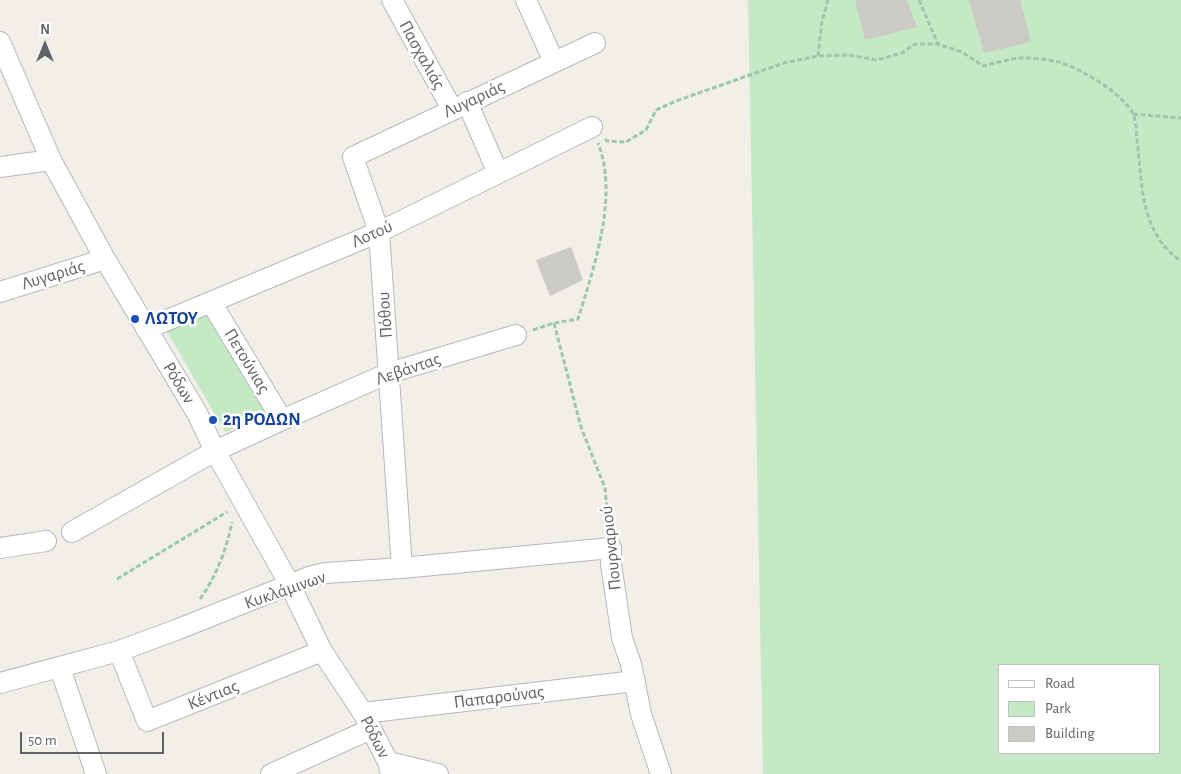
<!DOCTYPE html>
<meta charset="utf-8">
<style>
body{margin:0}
#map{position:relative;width:1181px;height:774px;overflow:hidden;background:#f1efe8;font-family:"Alegreya Sans",sans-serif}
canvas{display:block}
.legend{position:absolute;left:998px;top:664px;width:162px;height:90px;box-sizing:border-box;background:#fff;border:1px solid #bfc1c3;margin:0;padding:6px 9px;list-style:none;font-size:15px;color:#5f6368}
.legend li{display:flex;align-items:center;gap:10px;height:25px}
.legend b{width:25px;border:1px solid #bfc1c3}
.north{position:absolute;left:20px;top:20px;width:50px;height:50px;-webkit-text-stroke:4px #fff;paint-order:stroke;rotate:0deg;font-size:14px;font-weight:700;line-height:20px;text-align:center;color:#5f6368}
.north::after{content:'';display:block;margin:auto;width:18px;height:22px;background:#5f6368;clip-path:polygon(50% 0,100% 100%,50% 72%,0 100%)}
.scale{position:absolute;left:20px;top:732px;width:144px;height:22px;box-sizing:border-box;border:2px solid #5f6368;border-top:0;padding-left:6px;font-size:15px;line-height:18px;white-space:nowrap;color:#5f6368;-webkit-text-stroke:4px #fff;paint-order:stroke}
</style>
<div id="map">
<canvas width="1181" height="774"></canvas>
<ul class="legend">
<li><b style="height:6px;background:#fff"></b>Road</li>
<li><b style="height:14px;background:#c5e8c5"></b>Park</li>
<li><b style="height:14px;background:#cccac5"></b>Building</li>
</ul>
<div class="north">N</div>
<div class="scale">50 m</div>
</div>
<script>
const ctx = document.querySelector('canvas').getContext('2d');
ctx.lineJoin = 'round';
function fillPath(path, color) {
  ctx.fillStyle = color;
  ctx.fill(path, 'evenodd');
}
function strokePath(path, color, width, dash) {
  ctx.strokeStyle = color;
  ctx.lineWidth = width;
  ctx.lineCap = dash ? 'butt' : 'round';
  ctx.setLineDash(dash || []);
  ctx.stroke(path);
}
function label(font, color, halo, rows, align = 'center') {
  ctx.font = font + ' "Alegreya Sans",sans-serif';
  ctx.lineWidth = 5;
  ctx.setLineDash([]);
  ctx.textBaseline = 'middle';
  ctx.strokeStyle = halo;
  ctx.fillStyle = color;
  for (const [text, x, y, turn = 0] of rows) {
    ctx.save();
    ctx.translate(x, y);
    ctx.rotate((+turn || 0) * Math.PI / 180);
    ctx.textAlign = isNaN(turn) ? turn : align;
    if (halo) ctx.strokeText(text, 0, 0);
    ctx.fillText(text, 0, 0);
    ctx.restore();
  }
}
fillPath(new Path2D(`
 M748 0H1181V774H763ZM1000 665H1160V753H1000Z
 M208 311 271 413 225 432 165 328Z`), '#c5e8c5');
fillPath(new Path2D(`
 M855 0H907L917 27 865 40Z
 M969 0H1020L1031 42 984 53Z
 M571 247 583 280 550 296 536 260Z`), '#cccac5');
const minor = new Path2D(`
 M392 0 452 109
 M526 0 554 62
 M0 42 51 160 105 259 197 413 215 451 290 585 322 651 363 713 388 762 391 774
 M467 102 498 173
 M0 167 51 160
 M0 292 105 259
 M211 302 282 420
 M146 329 379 232 592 127
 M72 532 215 451 282 420 389 373 516 335
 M0 548 46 541
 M402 568 379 232 353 157 595 43
 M119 651 147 721 322 651
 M60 668 96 774
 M0 683 119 651 176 630 309 577 325 573 402 568 611 548V564L622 638 631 664 641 714 661 774
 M363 713 635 681
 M388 762 438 774
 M271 774 371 729`);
strokePath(minor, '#b5b8bc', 22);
strokePath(new Path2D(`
 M919 0 938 44
 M818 56 822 21 828 0
 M1133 114 1181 118
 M605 139 607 141 626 142 646 130 656 110 676 101 784 63 818 56 849 55 877 60 902 53 915 44H938L962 52 983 66C995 63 1008 59 1021 58 1030 57 1050 60 1059 62 1081 69 1123 93 1133 114 1137 122 1136 132 1137 140 1143 185 1139 232 1181 261
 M554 323 581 427 605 488 609 530
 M533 330 554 323 578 319C594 267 619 196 598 143
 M117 579 227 512
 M200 599C216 577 227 548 232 522`), '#9cc7a9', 3, [5, 2.5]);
strokePath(minor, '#fff', 20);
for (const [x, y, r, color] of [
 [135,319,5,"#1a4fb4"],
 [213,420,5,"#1a4fb4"]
]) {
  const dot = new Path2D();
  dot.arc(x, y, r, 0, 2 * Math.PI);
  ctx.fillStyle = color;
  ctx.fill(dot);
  strokePath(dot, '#fff', 2);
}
label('18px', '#5f6368', '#fff', [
 ["Πασχαλιάς",422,55,61],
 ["Λυγαριάς",474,99,-25],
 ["Λοτού",372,234,-24],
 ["Λυγαριάς",53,275,-17],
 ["Πόθου",385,315,-94],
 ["Πετούνιας",247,361,59],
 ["Λεβάντας",408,369,-19],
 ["Ρόδων",179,383,59],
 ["Πουρναριού",611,548,-96],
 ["Κυκλάμινων",285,590,-19],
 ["Κέντιας",213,695,-22],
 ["Παπαρούνας",499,697,-7],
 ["Ρόδων",375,737,63]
]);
label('bold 18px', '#164399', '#fff', [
 ["ΛΩΤΟΥ",145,319],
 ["2η ΡΟΔΩΝ",223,420]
], 'left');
</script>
